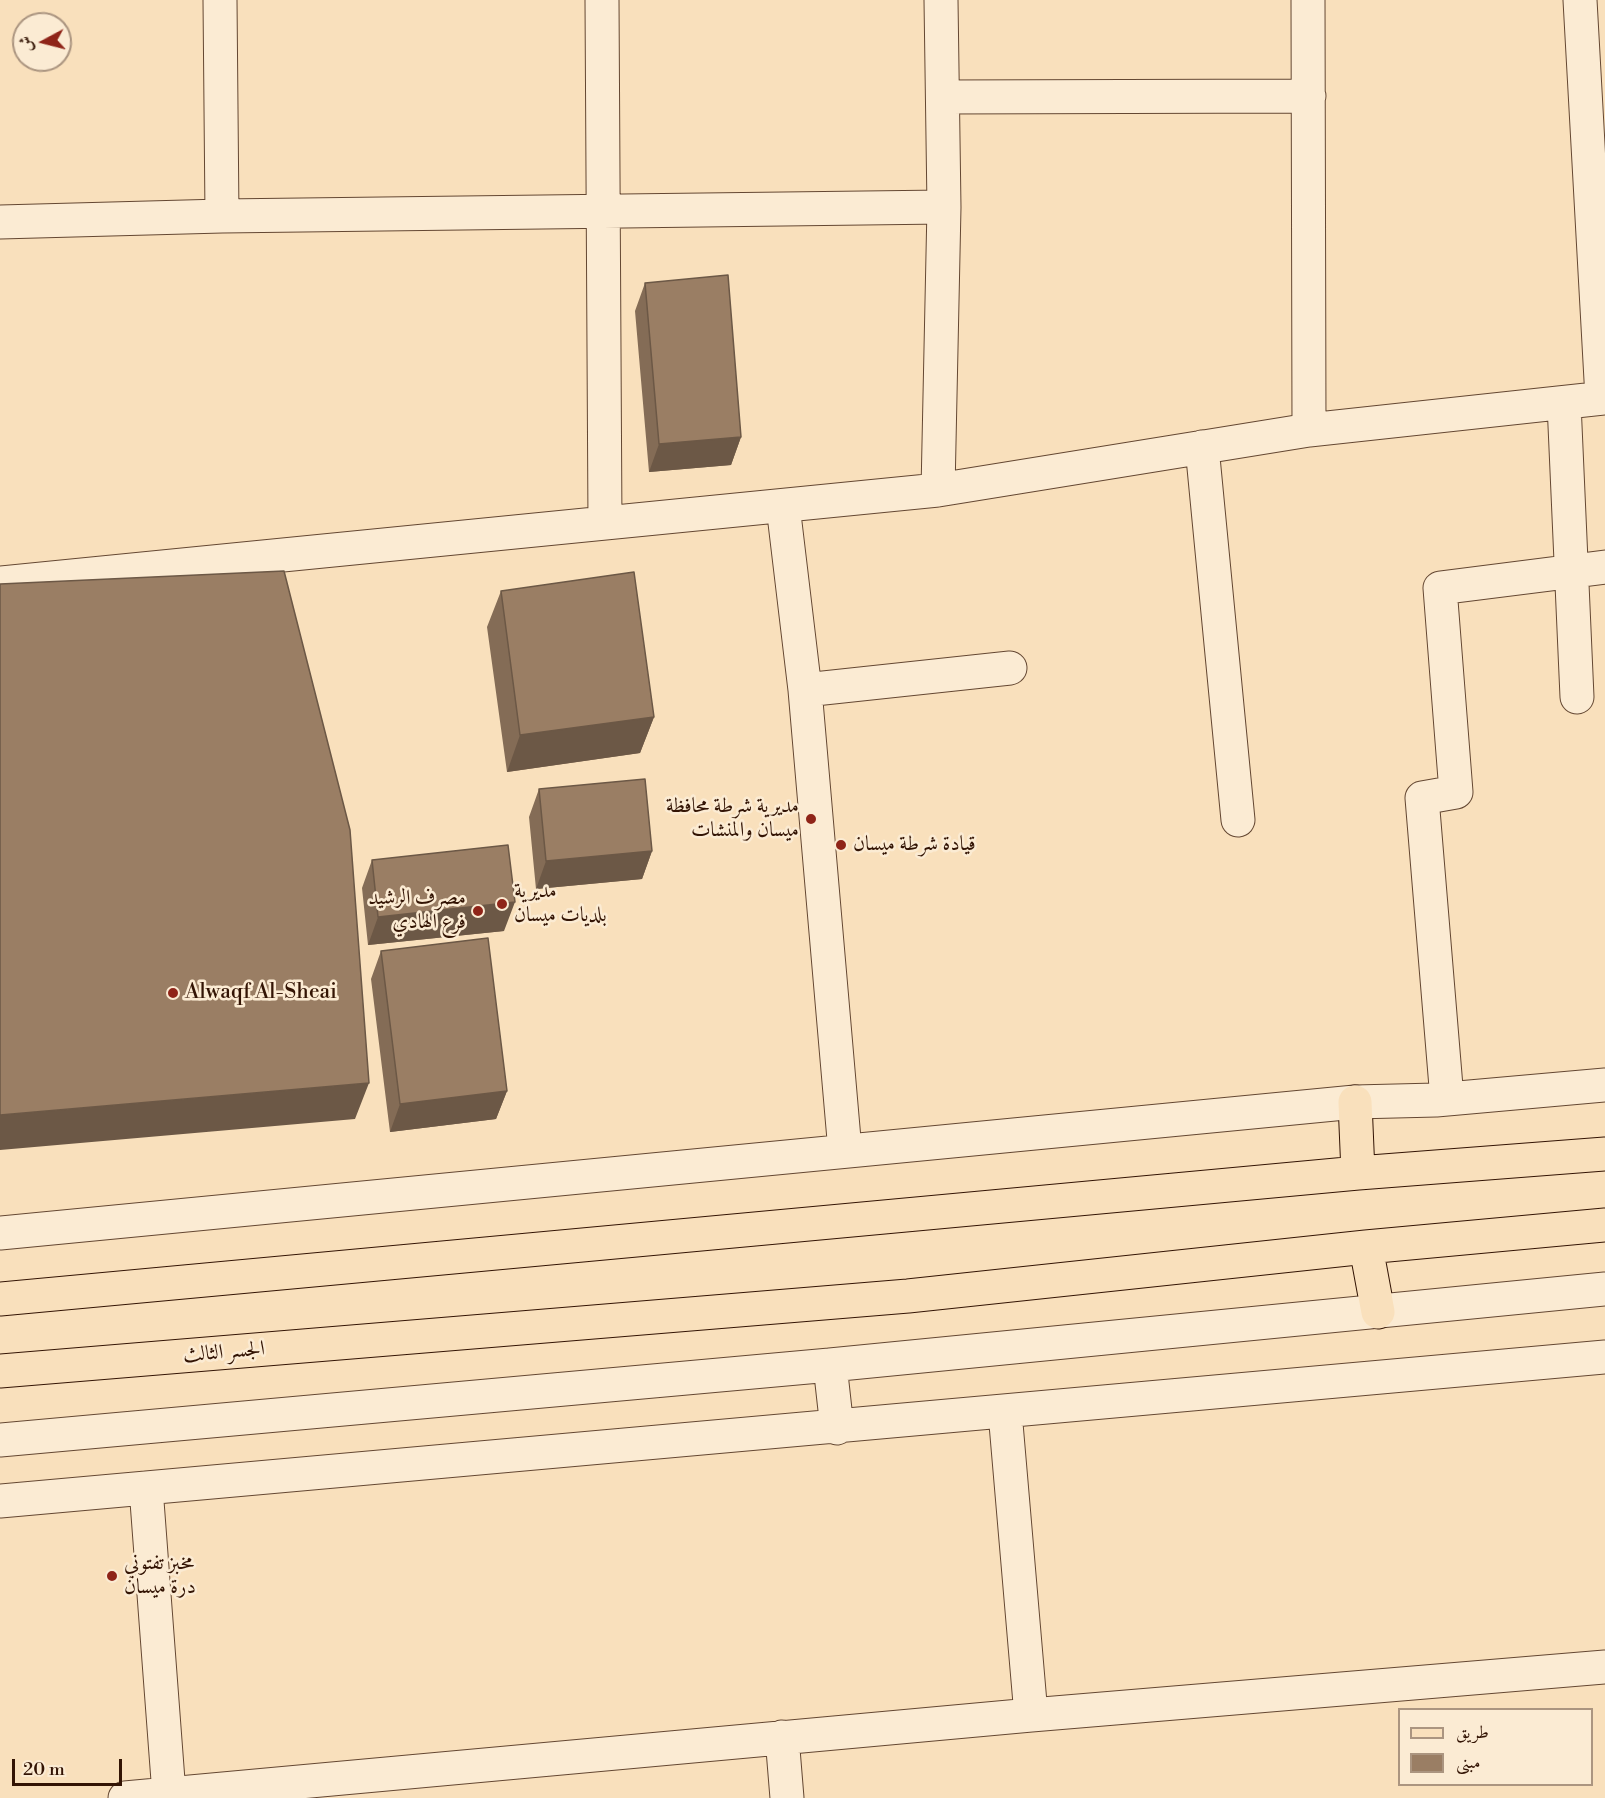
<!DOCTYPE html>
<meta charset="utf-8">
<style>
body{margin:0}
#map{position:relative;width:1605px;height:1798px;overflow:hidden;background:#f9e0bc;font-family:"Libre Bodoni",Amiri,serif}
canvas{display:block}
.legend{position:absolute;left:1398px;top:1708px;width:195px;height:78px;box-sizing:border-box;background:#fbebd3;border:2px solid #ab9580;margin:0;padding:8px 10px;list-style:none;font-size:18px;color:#331404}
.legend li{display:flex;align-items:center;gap:12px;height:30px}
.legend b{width:30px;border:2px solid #ab9580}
.north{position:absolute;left:12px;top:12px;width:60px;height:60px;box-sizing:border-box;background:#fbebd3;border:2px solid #ab9580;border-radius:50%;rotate:263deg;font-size:16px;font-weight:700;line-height:24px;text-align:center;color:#331404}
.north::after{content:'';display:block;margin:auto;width:21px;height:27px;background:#8f2418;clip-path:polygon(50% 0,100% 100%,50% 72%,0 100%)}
.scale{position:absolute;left:12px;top:1759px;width:110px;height:27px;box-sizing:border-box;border:3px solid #331404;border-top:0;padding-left:8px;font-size:18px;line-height:21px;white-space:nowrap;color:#331404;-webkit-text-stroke:4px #fbebd3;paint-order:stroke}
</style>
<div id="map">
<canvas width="1605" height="1798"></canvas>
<ul class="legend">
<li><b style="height:8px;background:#f9e0bc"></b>طريق</li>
<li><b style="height:16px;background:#9a7e64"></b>مبنى</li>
</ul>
<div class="north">ش</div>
<div class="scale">20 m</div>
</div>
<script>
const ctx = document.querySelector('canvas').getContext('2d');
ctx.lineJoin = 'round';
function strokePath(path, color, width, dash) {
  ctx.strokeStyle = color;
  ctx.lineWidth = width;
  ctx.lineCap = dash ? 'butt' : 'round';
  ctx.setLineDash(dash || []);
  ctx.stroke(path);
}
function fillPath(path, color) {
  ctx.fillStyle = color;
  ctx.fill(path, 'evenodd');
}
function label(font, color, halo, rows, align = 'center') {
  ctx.font = font + ' "Libre Bodoni",Amiri,serif';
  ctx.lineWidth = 5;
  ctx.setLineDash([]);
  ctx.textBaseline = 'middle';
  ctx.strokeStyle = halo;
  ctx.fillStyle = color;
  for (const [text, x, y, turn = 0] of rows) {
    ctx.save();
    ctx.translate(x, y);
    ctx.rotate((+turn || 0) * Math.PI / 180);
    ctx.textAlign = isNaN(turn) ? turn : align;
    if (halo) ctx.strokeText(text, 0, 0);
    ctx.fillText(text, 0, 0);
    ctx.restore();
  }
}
const minor = new Path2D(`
 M220 0 222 216
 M602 0 605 523
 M1308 0 1309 430
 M1580 0 1602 398
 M943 97 1309 96
 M0 222 222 216 944 207
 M1564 403 1577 697
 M1202 447 1238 820
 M938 490 944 207 941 0
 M783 506 805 690 845 1151
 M0 583 938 490 1309 430 1605 398
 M805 690 1010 668
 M1447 1099 1422 798 1456 792 1440 588 1605 567
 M0 1233 1355 1102 1436 1100 1605 1085
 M830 1365 837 1428
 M1005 1412 1031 1715
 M0 1440 830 1365 1605 1289
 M146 1488 169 1794
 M0 1501 1605 1357
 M782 1737 787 1798
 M125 1798 1031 1715 1605 1667`);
const major = new Path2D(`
 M1355 1102 1358 1173
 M1366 1247 1378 1312
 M0 1299 1358 1173 1605 1154
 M0 1371 908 1296 1366 1247 1605 1225`);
strokePath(minor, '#644732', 35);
strokePath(major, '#331404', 35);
strokePath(minor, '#fbebd3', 33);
strokePath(major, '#f9e0bc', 33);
fillPath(new Path2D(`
 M645 283 741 437 731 465 649 472 635 311Z
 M501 591 654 717 640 753 507 772 487 627Z
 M539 789 652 851 642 879 536 889 529 817Z
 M372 860 504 931 368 945 362 888Z
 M381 951 507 1091 496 1119 390 1132 371 979Z`), '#846c56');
fillPath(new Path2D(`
 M741 437 731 465 649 472 659 444Z
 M654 717 640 753 507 772 520 735Z
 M652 851 642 879 536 889 546 861Z
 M515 902 504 931 368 945 378 917Z
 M369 1083 355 1119 0 1150V1115Z
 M507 1091 496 1119 390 1132 400 1104Z`), '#6c5846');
const building = new Path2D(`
 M728 275 741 437 659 444 645 283Z
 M284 571 350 830 369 1083 0 1115V584Z
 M634 572 654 717 520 735 501 591Z
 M645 779 652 851 546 861 539 789Z
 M508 845 515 902 378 917 372 860Z
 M488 938 507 1091 400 1104 381 951Z`);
fillPath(building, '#9a7e64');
strokePath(building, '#6c5846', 1.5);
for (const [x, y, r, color] of [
 [811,819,6,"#8f2418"],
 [841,845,6,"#8f2418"],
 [502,904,6,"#8f2418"],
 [478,911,6,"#8f2418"],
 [173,993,6,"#8f2418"],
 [112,1576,6,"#8f2418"]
]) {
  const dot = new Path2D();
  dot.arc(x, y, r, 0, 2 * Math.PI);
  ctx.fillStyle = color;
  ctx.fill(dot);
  strokePath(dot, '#fbebd3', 2);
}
label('21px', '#331404', '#fbebd3', [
 ["مديرية شرطة محافظة",799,807,"right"],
 ["ميسان والمنشات",799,831,"right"],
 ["قيادة شرطة ميسان",853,845],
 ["مديرية",514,892],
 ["بلديات ميسان",514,916],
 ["مصرف الرشيد",466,899,"right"],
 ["فرع الهادي",466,923,"right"],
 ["Alwaqf Al-Sheai",185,993],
 ["مخبز تفتوني",124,1564],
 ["درة ميسان",124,1588]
], 'left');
label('21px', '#331404', '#fbebd3', [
 ["الجسر الثالث",224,1353,-5]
]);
</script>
